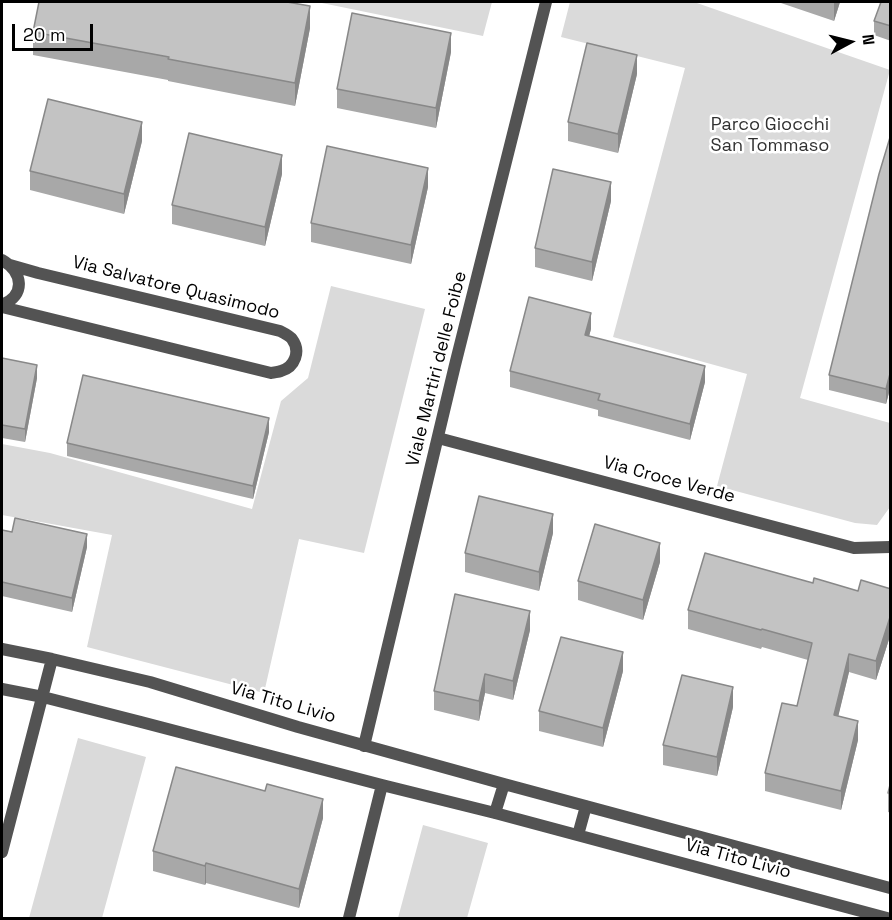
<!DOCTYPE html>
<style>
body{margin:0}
#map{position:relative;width:892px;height:920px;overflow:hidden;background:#fff;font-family:"Space Grotesk",sans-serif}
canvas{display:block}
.frame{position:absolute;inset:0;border:3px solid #000;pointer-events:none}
.north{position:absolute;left:820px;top:12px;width:60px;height:60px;-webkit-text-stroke:4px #fff;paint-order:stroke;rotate:83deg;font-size:16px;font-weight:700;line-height:24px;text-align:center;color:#000}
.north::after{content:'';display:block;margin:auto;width:21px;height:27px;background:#000;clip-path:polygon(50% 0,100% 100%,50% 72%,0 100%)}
.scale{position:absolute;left:12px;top:24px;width:81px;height:27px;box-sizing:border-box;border:3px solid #000;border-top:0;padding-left:8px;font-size:18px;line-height:21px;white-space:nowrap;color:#000;-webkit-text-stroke:4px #fff;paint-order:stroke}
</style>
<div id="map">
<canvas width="892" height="920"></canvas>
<div class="frame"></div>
<div class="north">N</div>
<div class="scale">20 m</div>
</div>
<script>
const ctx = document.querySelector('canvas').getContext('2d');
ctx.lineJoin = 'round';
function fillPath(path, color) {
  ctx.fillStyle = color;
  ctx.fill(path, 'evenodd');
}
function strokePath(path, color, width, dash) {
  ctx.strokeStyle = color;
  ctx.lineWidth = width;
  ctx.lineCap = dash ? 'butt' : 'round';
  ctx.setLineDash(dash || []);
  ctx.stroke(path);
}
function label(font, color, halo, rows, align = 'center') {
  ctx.font = font + ' "Space Grotesk",sans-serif';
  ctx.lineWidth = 5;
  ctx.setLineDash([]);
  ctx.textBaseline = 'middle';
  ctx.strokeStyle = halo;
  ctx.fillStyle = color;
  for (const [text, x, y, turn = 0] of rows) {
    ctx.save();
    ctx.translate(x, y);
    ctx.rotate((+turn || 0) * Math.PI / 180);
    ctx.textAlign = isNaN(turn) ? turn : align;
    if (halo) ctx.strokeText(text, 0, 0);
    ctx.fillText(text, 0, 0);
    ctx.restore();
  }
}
fillPath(new Path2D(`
 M317 2H492L483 36Z
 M570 2H694L890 70 800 398 890 423V507L877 525 855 523 717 486 747 374 613 337 685 68 561 37Z
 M331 286 425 309 364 553 299 539 264 693 87 647 112 535 2 515V444L50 453 252 509 281 401 308 378Z
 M78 738 146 757 102 918H29Z
 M423 825 488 843 467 918H398Z`), '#dadada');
strokePath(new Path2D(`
 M2 260C23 272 26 295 2 305
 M2 307 271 373C275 372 278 372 281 371 295 367 301 351 292 339 290 336 284 333 280 331L38 273 10 265
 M438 438 854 548 890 547
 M2 649 52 659 150 682 298 727 504 784 890 888
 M2 689 43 697 141 722 382 785 495 813 887 918
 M364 746 455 365 546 2
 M495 813 504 784
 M578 835 586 806
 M2 852 52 659
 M349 918 382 785`), '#535353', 12);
fillPath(new Path2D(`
 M778 2H840L834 21Z
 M891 2V41L874 35V21Z
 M310 28 295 106 168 81V80L33 55V32Z
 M451 52 436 128 337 108V89Z
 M637 74 618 153 568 141V122Z
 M891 134V385L886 404 829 390V375Z
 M142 141 124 214 30 190V171Z
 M282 174 265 246 172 224V205Z
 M428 187 411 264 311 242V223Z
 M611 201 592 281 535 267V248Z
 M591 329 589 336 705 382 690 440 598 416V410L510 387V371Z
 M2 358 37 378 25 442 2 438Z
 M269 432 253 499 67 456V443Z
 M2 530 87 547 72 612 2 596Z
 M553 533 539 591 465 572V553Z
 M660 562 643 620 578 600V581Z
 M813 583 858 591 891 589V633L876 680 849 672 838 716 858 740 841 810 765 791V773L797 706 808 660 762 647 761 649 688 629V610Z
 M530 630 513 700 485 693 479 721 434 710V691Z
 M623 671 603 747 539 731V711Z
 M733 707 717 776 663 765V745Z
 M891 781V813L888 812V793Z
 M323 818 299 908 206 883 205 885 153 871V851Z`), '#a8a8a8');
fillPath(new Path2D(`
 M834 2H840L834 21Z
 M310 6V28L295 106V83Z
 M451 33V52L436 128V108Z
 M637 55V74L618 153V134Z
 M142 122V141L124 214V194Z
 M282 155V174L265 246V227Z
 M428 168V187L411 264V245Z
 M611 182V201L592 281V262Z
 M591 313V329L585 351V335Z
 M37 365V378L25 442V429Z
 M705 366V382L690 440V424Z
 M891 370V385L886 404V389Z
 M269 418V432L253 499V486Z
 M553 514V533L539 591V572Z
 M87 534V547L72 612V598Z
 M660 543V562L643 620V600Z
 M530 611V630L513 700V681Z
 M891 614V633L876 680V661Z
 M623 652V671L603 747V728Z
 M849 654V672L834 734V715Z
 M485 674V693L479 721V701Z
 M733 687V707L717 776V757Z
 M858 721V740L841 810V791Z
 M323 799V818L299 908V889Z
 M206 863V883L205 885V866Z`), '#888');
const building = new Path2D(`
 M39 2H287L310 6 295 83 168 59 169 57 33 32Z
 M881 2H891V26L874 21Z
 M352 13 451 33 436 108 337 89Z
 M587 43 637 55 618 134 568 122Z
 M48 99 142 122 124 194 30 171Z
 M189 133 282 155 265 227 172 205Z
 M891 134V370L886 389 829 375 879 174Z
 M327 146 428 168 411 245 311 223Z
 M553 169 611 182 592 262 535 248Z
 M529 297 591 313 585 335 705 366 690 424 598 400 600 394 510 371Z
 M2 358 37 365 25 429 2 425Z
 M83 375 269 418 253 486 67 443Z
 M479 496 553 514 539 572 465 553Z
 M15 518 87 534 72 598 2 582V530L12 532Z
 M595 524 660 543 643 600 578 581Z
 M705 553 813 583 814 578 858 591 861 580 891 589V614L876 661 849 654 834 715 858 721 841 791 765 773 782 703 797 706 812 643 762 629 761 630 688 610Z
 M455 594 530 611 513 681 485 674 479 701 434 691Z
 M561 637 623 652 603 728 539 711Z
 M682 675 733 687 717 757 663 745Z
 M176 767 265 791 267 784 323 799 299 889 206 863 205 866 153 851Z
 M891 781V794L888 793Z`);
fillPath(building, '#c3c3c3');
strokePath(building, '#888', 1.5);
label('18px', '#313131', '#fff', [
 ["Parco Giocchi",770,125],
 ["San Tommaso",770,146]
]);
label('18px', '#000', '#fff', [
 ["Via Salvatore Quasimodo",176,288,14],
 ["Viale Martiri delle Foibe",437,369,-76],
 ["Via Croce Verde",669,480,15],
 ["Via Tito Livio",283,703,16],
 ["Via Tito Livio",738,859,15]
]);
</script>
